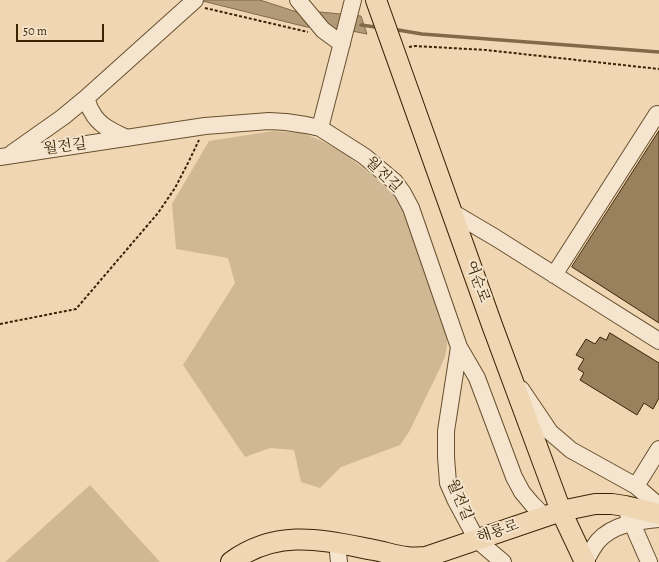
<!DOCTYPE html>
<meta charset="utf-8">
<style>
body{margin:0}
#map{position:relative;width:659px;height:562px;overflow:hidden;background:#f0d6b3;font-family:Alegreya,serif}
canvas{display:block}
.scale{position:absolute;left:16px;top:24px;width:88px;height:18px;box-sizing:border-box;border:2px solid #3b2402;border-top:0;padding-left:5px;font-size:12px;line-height:14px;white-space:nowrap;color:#3b2402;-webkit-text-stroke:3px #f5e4ce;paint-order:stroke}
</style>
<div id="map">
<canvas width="659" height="562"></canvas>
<div class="scale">50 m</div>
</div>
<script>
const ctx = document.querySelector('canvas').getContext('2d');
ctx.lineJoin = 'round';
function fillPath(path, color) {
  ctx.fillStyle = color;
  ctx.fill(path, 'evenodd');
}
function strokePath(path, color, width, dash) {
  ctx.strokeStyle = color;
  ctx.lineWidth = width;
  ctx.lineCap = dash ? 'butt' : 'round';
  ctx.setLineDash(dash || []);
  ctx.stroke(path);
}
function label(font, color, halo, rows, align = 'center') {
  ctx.font = font + ' Alegreya,"Noto Serif KR",serif';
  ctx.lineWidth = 4;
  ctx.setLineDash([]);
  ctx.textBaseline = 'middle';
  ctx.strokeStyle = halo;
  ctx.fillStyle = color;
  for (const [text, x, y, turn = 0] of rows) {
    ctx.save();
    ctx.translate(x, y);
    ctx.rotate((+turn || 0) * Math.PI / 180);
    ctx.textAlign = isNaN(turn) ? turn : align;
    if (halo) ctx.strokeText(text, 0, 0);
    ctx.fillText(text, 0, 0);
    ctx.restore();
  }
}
fillPath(new Path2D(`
 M273 131 302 133 320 140 344 153 388 188 403 206 447 336V345L445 357 440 368 409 432 400 445 341 467 320 488 301 482 294 450 270 448 245 457 183 365 235 283 228 258 176 249 172 204 209 141Z
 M90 485 160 562H5Z`), '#d1b895');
const water = new Path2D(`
 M199 0H260L300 13 320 12 361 16 367 34 342 29 307 27Z`);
fillPath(water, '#b29977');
strokePath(water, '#826a48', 1);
strokePath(new Path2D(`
 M361 25 375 27
 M398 30 422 34 659 52`), '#826a48', 3.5);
const building = new Path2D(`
 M659 131V323L572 267Z
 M610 333 659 363V398L653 409 644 403 637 415 580 380 584 373 578 369 584 359 576 355 586 339 595 344 600 337 606 340Z`);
fillPath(building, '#99815e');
strokePath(building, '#3b2402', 1);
const minor = new Path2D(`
 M298 0 323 30 342 44
 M86 98C88 102 89 108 92 112 99 126 114 132 127 138
 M320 128 353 0
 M12 153 63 117 86 98 195 0
 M0 157 205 126 269 121 286 122 306 125 320 128 364 156 395 182 403 193 411 208 459 347 446 431V457L448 483 456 501 477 540 503 562
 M452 212 496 238 659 341
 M554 275 657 114
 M459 347 477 378 514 477 522 492 532 504 544 516
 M521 389 550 432 571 450 636 486 659 506
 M636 486 659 449
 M628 514 649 562
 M337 543 339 562
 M585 562C589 555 593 547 598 541 613 524 638 521 659 519`);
const major = new Path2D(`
 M376 0 492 325 561 511 585 562
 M231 562C278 528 322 540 374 550 385 552 396 556 407 557 413 558 420 557 426 557L561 511 595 504H612L625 506 659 514`);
strokePath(minor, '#68502e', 18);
strokePath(major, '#3b2402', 22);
strokePath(new Path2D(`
 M205 8 308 32
 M409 47 415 46 486 50 659 69
 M0 324 76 309 158 213 175 188 189 161 199 140`), '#3b2402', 2, [3, 2]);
strokePath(minor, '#f5e4ce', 16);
strokePath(major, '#f0d6b3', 20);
label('15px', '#3b2402', '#f5e4ce', [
 ["월전길",65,147,-8],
 ["월전길",383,175,44],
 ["여순로",477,282,70],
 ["월전길",459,500,67],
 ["해룡로",498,532,-19]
]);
</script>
